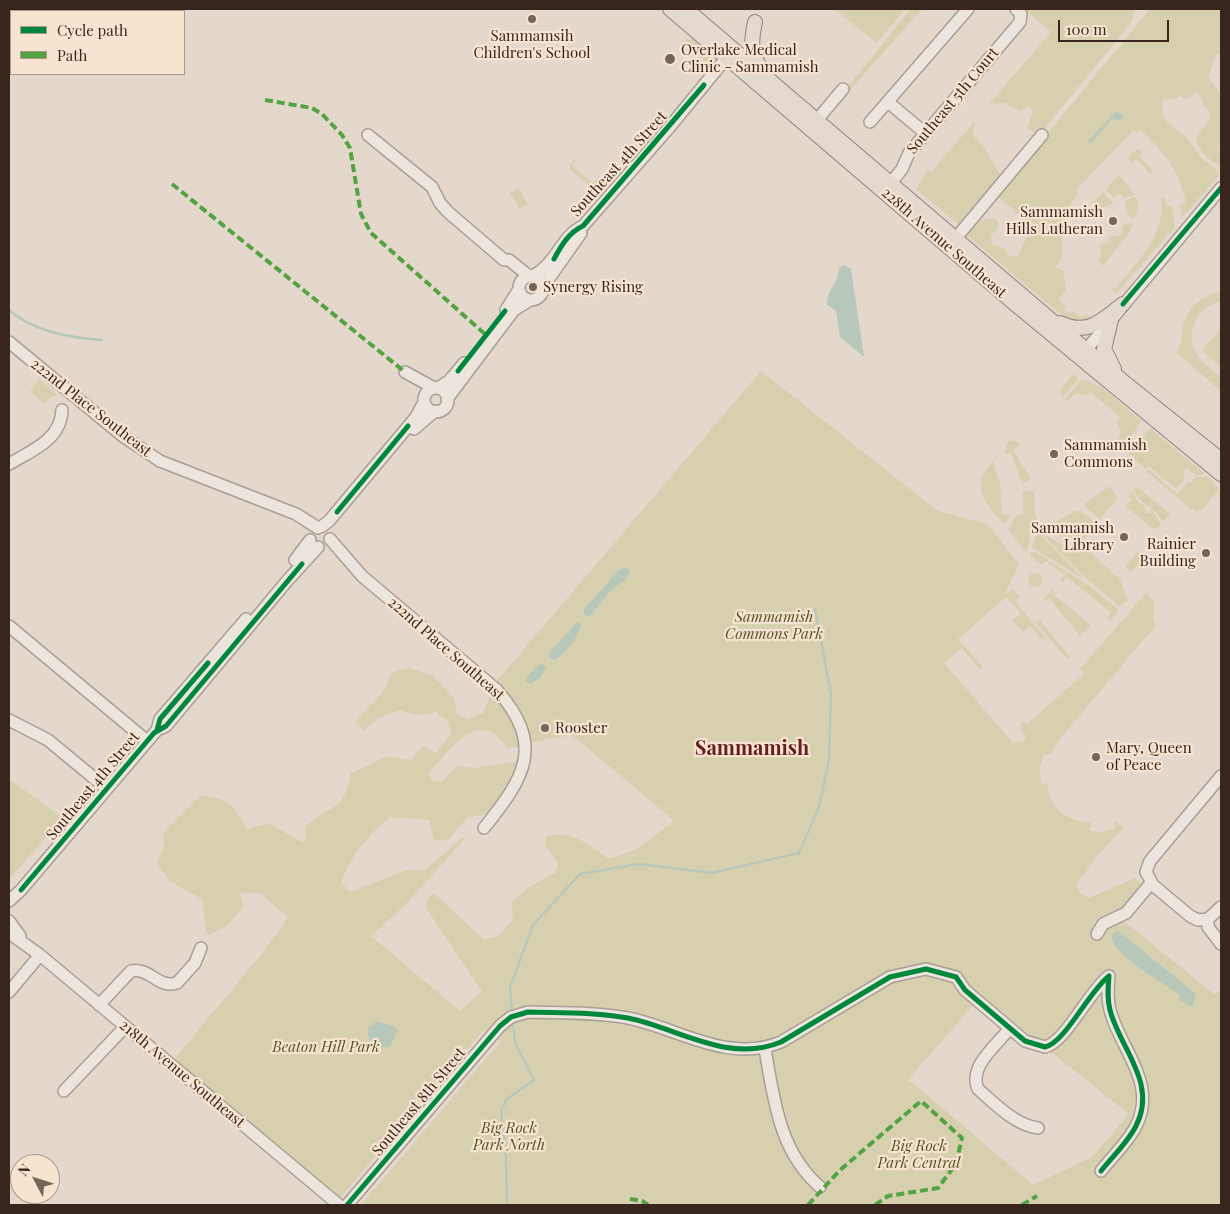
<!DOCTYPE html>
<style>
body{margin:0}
#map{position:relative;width:1230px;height:1214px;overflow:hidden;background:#e4d8cc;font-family:"Playfair Display",serif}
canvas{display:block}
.frame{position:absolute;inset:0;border:10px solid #38251d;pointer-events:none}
.legend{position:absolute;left:10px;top:10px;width:175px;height:65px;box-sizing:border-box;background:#f6e4d1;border:1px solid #aa9889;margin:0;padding:6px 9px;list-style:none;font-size:15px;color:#38251d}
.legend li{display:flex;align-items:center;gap:10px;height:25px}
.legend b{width:25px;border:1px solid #aa9889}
.north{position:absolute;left:10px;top:1154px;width:50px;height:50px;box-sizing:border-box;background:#f6e4d1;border:1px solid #aa9889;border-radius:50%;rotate:310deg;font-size:14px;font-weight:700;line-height:20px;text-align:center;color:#38251d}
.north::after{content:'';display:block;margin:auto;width:18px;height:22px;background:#74645a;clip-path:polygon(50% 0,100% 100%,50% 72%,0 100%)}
.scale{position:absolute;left:1058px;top:20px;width:111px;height:22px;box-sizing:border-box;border:2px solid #38251d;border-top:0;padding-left:6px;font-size:15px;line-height:18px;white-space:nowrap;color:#38251d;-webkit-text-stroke:4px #f6e4d1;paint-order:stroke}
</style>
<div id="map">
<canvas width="1230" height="1214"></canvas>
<div class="frame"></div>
<ul class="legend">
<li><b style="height:6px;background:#00873e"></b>Cycle path</li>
<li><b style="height:6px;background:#53a341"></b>Path</li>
</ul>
<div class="north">N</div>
<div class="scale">100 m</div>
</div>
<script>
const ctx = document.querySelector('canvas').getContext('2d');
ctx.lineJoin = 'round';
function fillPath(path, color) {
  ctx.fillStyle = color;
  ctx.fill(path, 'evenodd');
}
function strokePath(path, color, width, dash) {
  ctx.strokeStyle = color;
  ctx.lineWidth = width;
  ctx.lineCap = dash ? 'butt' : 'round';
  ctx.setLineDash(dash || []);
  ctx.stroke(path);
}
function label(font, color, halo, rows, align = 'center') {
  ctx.font = font + ' "Playfair Display",serif';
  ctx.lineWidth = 4.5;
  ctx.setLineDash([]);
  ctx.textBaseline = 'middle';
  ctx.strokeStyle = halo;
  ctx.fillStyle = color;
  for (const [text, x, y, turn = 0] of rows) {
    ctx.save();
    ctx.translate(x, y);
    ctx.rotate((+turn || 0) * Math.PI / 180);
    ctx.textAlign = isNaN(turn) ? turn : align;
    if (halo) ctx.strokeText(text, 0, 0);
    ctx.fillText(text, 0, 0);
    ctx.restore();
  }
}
fillPath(new Path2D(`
 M834 9H905L877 43Z
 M911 9H922L834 108 845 90Z
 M1024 9H1135L1131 23 1039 135 1027 128 1033 112 1030 106 1019 111 1005 103 989 104 1051 32Z
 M1150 9H1221V53H1218C1211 61 1213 69 1208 77L1221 94V144L1219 145 1221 166C1211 162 1197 150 1196 138L1209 121 1210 112 1203 105 1202 98 1196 92 1186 99 1179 96 1173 100 1164 99C1157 118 1171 127 1185 136 1192 142 1196 152 1202 158 1208 164 1216 167 1219 175L1182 218 1180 205 1186 202C1178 168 1165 154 1141 130L1137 133 1134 130 1076 190 1078 194C1071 205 1059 215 1070 227L1062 235C1062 250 1066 257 1055 267L1063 270 1066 290 1058 299 1066 306 1064 309 1068 313 1073 311 1081 318 1085 314 1092 318C1080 323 1070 320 1060 314L969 237 967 232C977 222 983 216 997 220L999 226 991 236 992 245 1005 248 1008 255 1016 257C1024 247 1025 238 1033 228L997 195Z
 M687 38 689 40 692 38 709 53V60L704 62 703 59 683 43Z
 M975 121 973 136 983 146 1001 176 961 226 916 189 928 170 931 172Z
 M1138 149 1142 152 1139 156 1153 171 1150 174 1137 159 1132 163 1129 160 1130 154Z
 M574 159 576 160 572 165 593 183 597 179 603 183 596 192 570 169V165Z
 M1119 175 1135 195 1124 198 1120 194 1113 197 1105 190Z
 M518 188 528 204 520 209 510 193Z
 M1103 192 1114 204 1099 209 1091 204Z
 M1136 197 1138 207 1134 219 1128 215 1125 200Z
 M1164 197 1166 206H1172L1175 227 1116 294 1111 290 1113 287 1115 289C1137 262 1166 235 1161 198Z
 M1125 223 1133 224 1130 232 1103 266 1097 258 1101 257 1100 244 1109 243V237L1114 235 1117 237 1123 232 1121 229Z
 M1221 292V301C1197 306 1183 335 1198 356 1204 364 1214 371 1221 377V391L1176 352C1184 343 1181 337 1183 326 1187 308 1203 294 1221 292Z
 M1221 328V367L1202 350Z
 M761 371 938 511 987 524 1019 564 1006 591 1008 593 1013 589 1020 597 1015 602 1065 660 1046 638 1042 640 1030 626 1023 632 1012 621 1021 613 1006 597 958 639 983 667 980 670 962 648 944 663 1014 744 1018 741 1021 743 1027 737 1021 730V721L1027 724 1084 674 1080 669 1146 593 1154 602 1153 620 1156 625 1059 740 1050 755 1044 754 1040 767 1041 783 1047 784C1051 810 1065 820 1091 823L1090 831 1103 832 1116 828 1114 821 1124 827 1100 853 1076 885 1080 893 1089 898 1135 878 1145 887 1124 911 1105 918 1124 921 1215 995 1221 988V1205H361L501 1041 483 1031 338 1200 214 1097 175 1058 265 950 288 917 258 892 240 894 243 906 229 924 210 935 206 932 202 899 169 881 157 863 164 845 163 833 201 795C211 797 224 798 232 806 238 812 241 822 248 829L269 823 301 842 306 840 305 827C332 802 343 814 351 773L388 756 411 760 423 746 436 753 451 733 448 722 436 712 418 715 398 710 381 717 363 730 355 722C369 707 386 692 392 672L410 668 433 676 454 698 457 714 468 719 483 713 490 697 497 696C509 713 516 726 519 747L507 748C479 704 448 752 428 775L432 780 442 782 456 766 474 768 519 761 516 775 489 814 468 817 448 840H434L429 820 390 817C369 834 350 857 341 882L350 892 407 870H425L462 838 465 839 404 906 371 936 460 1011 482 991 426 908 428 898 434 893 484 940 498 936 513 920 511 902 529 887 555 873 558 863 545 846 546 836C571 831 589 843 608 859L635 850 673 822 671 818 572 735 532 742C523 716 517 700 495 683ZM981 996 1129 1114 1092 1157 1033 1185 914 1084 907 1081Z
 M1073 374 1078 379 1062 398 1060 391Z
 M39 379 58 395 50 397 45 404 30 392Z
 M1082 379 1103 388 1141 421 1136 426 1138 427 1121 447 1115 442 1121 433 1117 422 1120 417 1090 392 1086 396 1077 393 1066 401 1064 400Z
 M1150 428 1205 474 1197 475 1185 468 1183 481 1176 489 1149 466 1146 469 1128 453Z
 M1014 440 1020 445 1013 450 1031 479 1022 484 1011 452 1005 454 1004 452 1008 442Z
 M998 457 993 463 1000 483 1002 514 1011 515 1004 524C989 508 971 489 987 468 991 464 994 459 998 457Z
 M1149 469 1177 494 1188 482 1190 483 1196 477H1209L1219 489 1202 510 1195 512 1193 507 1192 510 1146 471Z
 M1110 486 1118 498 1100 519 1085 506V503Z
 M1136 486 1170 514 1163 522C1154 505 1139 505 1133 489Z
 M1023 491 1035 492 1034 510 1038 523 1029 530 1031 533 1027 553 1008 529 1017 515H1023Z
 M1132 491 1138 502 1145 506V513H1149L1152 510 1161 525 1154 529 1150 527 1126 506 1132 499 1128 496Z
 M1075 511H1081L1097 524 1083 540 1058 536 1047 527Z
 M1042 530C1053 543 1068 549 1084 546L1120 580 1128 600 1119 606C1091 584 1065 559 1040 531Z
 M1038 532 1084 579 1032 548 1036 533Z
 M1139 550 1140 564 1130 572 1126 566Z
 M1031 552H1035L1066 571 1063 574 1046 561 1041 565 1030 556Z
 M1067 572 1087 584 1119 610 1111 620 1107 618 1111 613 1067 577 1062 582 1060 580Z
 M1028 580a7 7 0 1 1 14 0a7 7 0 1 1-14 0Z
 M1055 587 1053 594 1091 625 1080 636 1049 598 1045 601 1043 599Z
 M1039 619 1070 657 1067 659 1035 622Z
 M9 779 63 818 9 879Z`), '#d7d0ae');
fillPath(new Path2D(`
 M1116 111 1124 117 1121 121 1114 119 1111 120 1091 143 1087 142Z
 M844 265 851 269 864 357 840 337 836 311 827 305C827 290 839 282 839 268Z
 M625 567 630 571 627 578 609 592 590 616H586L583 612 585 608 619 570Z
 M578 621 581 625C579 637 565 654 555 660L550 659 548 656 551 651Z
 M542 663 546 668 541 677 531 684 525 682V679L537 666Z
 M1115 932H1120L1196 994 1193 1006 1187 1005 1180 1001V996C1162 980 1116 959 1111 936Z
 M377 1021 395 1027 398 1031 390 1046C377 1050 366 1042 368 1028Z`), '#b7c8ba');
strokePath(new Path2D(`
 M9 310C34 332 70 338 102 340
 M512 1010 510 987 533 925 580 874 639 864 712 873 799 853 819 807 829 759 831 694 815 609
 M507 1205 506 1157 501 1111 506 1100 534 1080 515 1043 513 1022`), '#b7c8ba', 2.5);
const minor = new Path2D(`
 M888 102 925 133
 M817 120 843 89
 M870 122 968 9
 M368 135 432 187 440 203 448 212 504 260H509L529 276
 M891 183 902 169 909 153 1020 22 1021 14 1016 9
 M956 238 1042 135
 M533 276C557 263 561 236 583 226L668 129 727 57
 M519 288a12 12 0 1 1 24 0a12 12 0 1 1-24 0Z
 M543 287 581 233
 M506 310 519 289
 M9 342 124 437 160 461 296 514 318 528
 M1081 356 1221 188
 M405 372 434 388
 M438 388 449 381 464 363
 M424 400a12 12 0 1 1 24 0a12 12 0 1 1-24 0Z
 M447 399 514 310 530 300
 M414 429 435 411
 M9 464C31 451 61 440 62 410
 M321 527 329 521 416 417 424 402
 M330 539 362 576 497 690C546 746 524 778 484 828
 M295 560 310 540
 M9 626 147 741
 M9 720 48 740 106 788
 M157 730 160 719 246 619
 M1221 776 1150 861 1146 872 1153 885 1190 916 1198 920 1208 919 1221 907
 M9 901 21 890 157 730 166 726 287 581 318 547
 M1208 919V927L1221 944
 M9 921 20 936
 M9 933 40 955 339 1205
 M1097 934 1103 924 1126 913 1151 883
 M9 992 40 955
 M99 1005 131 971C150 967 158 989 177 983L195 963 201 948
 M1010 1028C997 1045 968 1066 978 1089 995 1104 1015 1125 1038 1128
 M765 1049C774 1100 779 1151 820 1187
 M64 1091 125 1027
 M347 1205 500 1026 511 1017 528 1012C561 1013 596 1012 628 1018 678 1028 728 1064 781 1042L890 977 926 969 956 977 965 990 1025 1041 1045 1047C1065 1043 1089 991 1109 976 1108 988 1107 999 1110 1010 1120 1049 1158 1083 1136 1126 1128 1142 1112 1157 1101 1171`);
const major = new Path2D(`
 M670 9 1015 304 1221 474
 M686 9 1125 383 1221 460
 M755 22C751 41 750 52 761 68
 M1111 320 1104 349 1114 369
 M1060 323C1088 336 1101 321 1123 304`);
strokePath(minor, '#a99e95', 14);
strokePath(major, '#8f837c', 16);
strokePath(minor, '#ece5dd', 11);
strokePath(major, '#e4d9cf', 14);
strokePath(new Path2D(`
 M265 100 312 108 322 114 342 135 350 148 361 214 371 233 486 335
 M172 184 405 372
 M630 1199 642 1201 648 1205
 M808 1205 840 1170 921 1101 962 1138 956 1164 938 1188 888 1196 875 1205
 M1022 1205 1037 1196`), '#53a341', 4, [8, 4]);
strokePath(new Path2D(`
 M554 259C561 246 569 232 583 226L704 85
 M1123 304 1221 188
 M458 371 505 311
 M337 512 408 426
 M157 730 160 719 208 663
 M21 890 154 733 166 726 302 564
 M347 1205 500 1026 511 1017 528 1012C561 1013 596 1012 628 1018 678 1028 728 1064 781 1042L890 977 926 969 956 977 965 990 1025 1041 1045 1047C1065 1043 1089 991 1109 976 1108 988 1107 999 1110 1010 1120 1049 1158 1083 1136 1126 1128 1142 1112 1157 1101 1171`), '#00873e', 5);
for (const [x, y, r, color] of [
 [532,19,5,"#74645a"],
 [670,59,6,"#74645a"],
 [1113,221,5,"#74645a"],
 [533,287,5,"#74645a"],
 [1054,454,5,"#74645a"],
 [1124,537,5,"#74645a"],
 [1206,553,5,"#74645a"],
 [545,728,5,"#74645a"],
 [1096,757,5,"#74645a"]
]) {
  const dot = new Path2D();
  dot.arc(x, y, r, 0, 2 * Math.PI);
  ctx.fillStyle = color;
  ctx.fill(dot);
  strokePath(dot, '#f6e4d1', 2);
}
label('15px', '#38251d', '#f6e4d1', [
 ["Sammamsih",532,36,"center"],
 ["Children's School",532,53,"center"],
 ["Overlake Medical",681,50],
 ["Clinic - Sammamish",681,67],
 ["Sammamish",1103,212,"right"],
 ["Hills Lutheran",1103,229,"right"],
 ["Synergy Rising",543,287],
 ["Sammamish",1064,445],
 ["Commons",1064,462],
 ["Sammamish",1114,528,"right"],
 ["Library",1114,545,"right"],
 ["Rainier",1196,544,"right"],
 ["Building",1196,561,"right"],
 ["Rooster",555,728],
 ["Mary, Queen",1106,748],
 ["of Peace",1106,765]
], 'left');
label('15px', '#38251d', '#f6e4d1', [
 ["Southeast 5th Court",953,101,-50],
 ["Southeast 4th Street",619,164,-48],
 ["228th Avenue Southeast",944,243,41],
 ["222nd Place Southeast",91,408,38],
 ["222nd Place Southeast",446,649,41],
 ["Southeast 4th Street",93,786,-50],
 ["218th Avenue Southeast",182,1074,40],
 ["Southeast 8th Street",419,1102,-50]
]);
label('italic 15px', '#525523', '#f6e4d1', [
 ["Sammamish",774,617],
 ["Commons Park",774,634],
 ["Beaton Hill Park",326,1047],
 ["Big Rock",509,1128],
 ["Park North",509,1145],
 ["Big Rock",919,1146],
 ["Park Central",919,1163]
]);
label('bold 20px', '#661d1b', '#f6e4d1', [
 ["Sammamish",752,749]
]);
</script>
